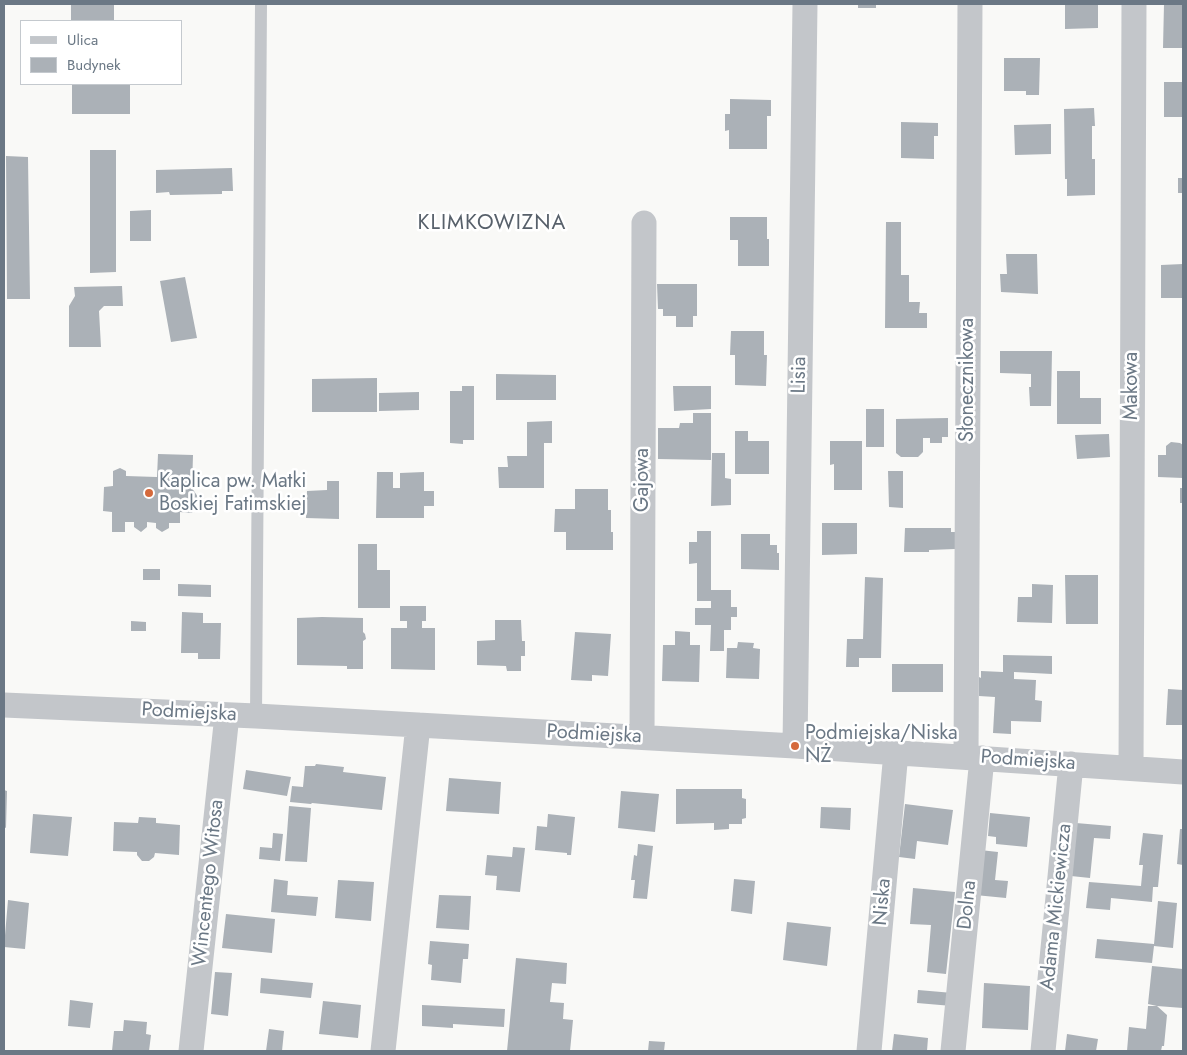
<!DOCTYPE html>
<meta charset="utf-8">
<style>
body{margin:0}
#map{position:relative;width:1187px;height:1055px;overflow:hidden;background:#f9f9f7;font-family:Jost,sans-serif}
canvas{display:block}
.frame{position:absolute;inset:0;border:5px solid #6b7885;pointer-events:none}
.legend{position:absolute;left:20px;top:20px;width:162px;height:65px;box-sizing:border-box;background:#fff;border:1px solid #c4c9ce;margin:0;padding:6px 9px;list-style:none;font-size:15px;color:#6b7885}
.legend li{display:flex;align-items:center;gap:10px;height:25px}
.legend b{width:25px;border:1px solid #c4c9ce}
</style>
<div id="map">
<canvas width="1187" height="1055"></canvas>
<div class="frame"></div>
<ul class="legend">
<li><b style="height:6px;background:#c3c6ca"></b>Ulica</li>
<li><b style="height:14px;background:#abb1b7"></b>Budynek</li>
</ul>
</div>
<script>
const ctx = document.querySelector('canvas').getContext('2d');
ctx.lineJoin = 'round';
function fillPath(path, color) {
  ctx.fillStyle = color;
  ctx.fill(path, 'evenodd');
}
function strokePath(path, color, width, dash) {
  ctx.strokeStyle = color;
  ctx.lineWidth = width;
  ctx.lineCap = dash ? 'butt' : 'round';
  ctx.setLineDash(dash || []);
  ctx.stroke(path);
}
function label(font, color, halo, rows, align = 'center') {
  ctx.font = font + ' Jost,sans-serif';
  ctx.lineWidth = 5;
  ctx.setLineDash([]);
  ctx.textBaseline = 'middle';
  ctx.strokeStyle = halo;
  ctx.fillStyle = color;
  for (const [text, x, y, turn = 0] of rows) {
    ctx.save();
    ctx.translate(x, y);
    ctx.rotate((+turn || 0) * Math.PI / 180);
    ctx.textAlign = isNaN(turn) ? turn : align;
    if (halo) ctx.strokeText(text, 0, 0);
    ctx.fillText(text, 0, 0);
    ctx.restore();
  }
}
fillPath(new Path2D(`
 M71 4H114V21H71Z
 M858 4H876V8H858Z
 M1065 4H1098V28L1065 29Z
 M1164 4H1183V48H1163Z
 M1004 58H1040L1039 95H1026V91H1004Z
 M1164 82H1183V117H1164Z
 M72 84H130V114H72Z
 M730 99 771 100V116H767V149H729V130L725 131V114H730Z
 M1094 108 1095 126H1092V159H1095V195L1067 196V179H1065L1064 109Z
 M901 122 938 123V136H934V159L901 158Z
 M1051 124V154L1015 155 1014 125Z
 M90 150H116V272L90 273Z
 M6 156 28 157 30 299H7Z
 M232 168 233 191H222V194L170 195 169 192 156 193V170Z
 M1178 178H1183V193H1178Z
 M151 210V241H130V211Z
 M730 217H767V239H769V266H738V240H730Z
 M886 222H901V275H909V302H920L919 313H927V328H885Z
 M1006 254H1037L1038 294 1001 292 1000 274H1007Z
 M1183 264V298H1161V265Z
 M185 277 197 338 171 342 160 281Z
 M657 284H697V316H693V327H676V316H663V309H658Z
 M122 286 123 306H104L99 311 101 347H69V306L75 296 74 287Z
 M731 331H764V355H767L766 386 735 385V355H730Z
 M1000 351H1052L1051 406H1030L1029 387H1031V374L1000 373Z
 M1057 371H1080V398H1101V424H1057Z
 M496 374 556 375V400H496Z
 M377 378V412H312V379Z
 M462 386H474V440H463V444L450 443V391H462Z
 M673 386H711V409L674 411Z
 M419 392V410L379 411V393Z
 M866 409H884V447H866Z
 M693 413H711V460L658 459V428H679L680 423H693Z
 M948 418V437H942V443H930V438H923V452L918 457H901L896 453V419Z
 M552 421V443H544V488H499L498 467H508L507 456H527V422Z
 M735 431H748V441H769V474H735Z
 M1109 434 1110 457 1077 459 1075 435Z
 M830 441H862V490H834V464L830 465Z
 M1171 442 1180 443 1183 445V478L1158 477V455H1166V446Z
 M712 453H725V478L731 479V505L711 506Z
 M158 454 193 455 192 488 198 497 197 504 192 513 180 512V523H169V528L162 532 156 528V523L147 522V527L141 532 134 527V522H125V532H112V512L103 511 104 487 113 486V471L120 468 126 471V476L157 477Z
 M888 471H903V508L889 507Z
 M377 472H393V488H400V473L424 472V491H434V506H424V518H376Z
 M327 481H339V519L306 518 307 491 327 490Z
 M1180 488H1183V503H1180Z
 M575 489H608V510H611V532H613V550H566V532H554L555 509H575Z
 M822 523H857V554L822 555Z
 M905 528H951V532H955V549L929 550V552H904Z
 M697 531H711V590H731V607H737V617H731V630H724V651H710L711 625H695V608H711V601H697V563L689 564V542H697Z
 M741 534H770V545H777V553H779V570L741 569Z
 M358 544H377V570H390V608H358Z
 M143 569H160V580H143Z
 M1065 575H1098V624H1066Z
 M865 577 883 578 881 658H859V667H846L847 639H863Z
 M178 584 211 585V597L178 596Z
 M1032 584 1053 585 1052 623 1017 622 1018 597H1032Z
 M400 606H426V621H422V628H435V670L391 669V628H407V621H400Z
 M182 612 203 613V623H221L220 659H198V653H181Z
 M322 617 363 618V632L365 634 366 639 363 641V669H347V666L297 665V618Z
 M495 620H521L522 641H525V656H521V671H507L506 666 477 665V641L495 640Z
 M131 621 146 622V631H131Z
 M675 631 690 632V645H700L699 682 662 681 663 645H675Z
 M575 632 611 634 608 676 592 675V681L571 680Z
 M738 642 754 643 753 648 760 649 759 679 726 678 727 648H737Z
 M1003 655 1052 656V674L1014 672V679L1036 680 1035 700 1042 701 1041 722 1011 721V734L993 733 995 697 979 696V677L981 678V671L1003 672Z
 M892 664H943V692H892Z
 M1168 689 1183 690V725H1166Z
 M316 764 344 767 343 772 386 777 382 810 312 803 311 804 290 802 292 786 303 787 305 766H315Z
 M246 770 291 777 287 796 243 789Z
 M449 778 501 782 499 814 446 811Z
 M676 789H742V798L746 799V818L742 819V824H729V829L714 830V823L676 824Z
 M4 790 7 791 6 828 4 827Z
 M621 791 659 794 655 832 618 828Z
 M905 804 953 810 948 845 917 841 915 859 899 857Z
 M289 806 311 808 307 862 285 861Z
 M821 807 851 808 850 830 820 828Z
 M990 813 1030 817 1027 847 996 844V837L988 836Z
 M33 814 72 817 68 856 30 853Z
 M548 814 575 817 571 855H567V853L535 850 537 826 547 827Z
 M139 817 156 818V823L180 825 179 855 155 853 154 857 149 861H142L137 855V852L113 851 114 822 138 823Z
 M1076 823 1111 826 1110 839 1094 838 1090 878 1071 876Z
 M1180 829H1183V865L1177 864Z
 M273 833 283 834 280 861 259 859 260 847 272 848Z
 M1143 833 1163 835 1158 887H1153L1152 902 1111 898 1110 910 1086 908 1089 882 1141 886 1143 865H1139Z
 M638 844 653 846 647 899 633 898 635 880H631L634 855 637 856Z
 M513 847 525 848 520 892 496 890 497 876 485 875 487 855 512 857Z
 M980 850 998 852 995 880 1008 881 1006 898 975 895Z
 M274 879 288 881 287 895 318 897 316 916 271 912Z
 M734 879 755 881 752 914 731 911Z
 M338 880 374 882 371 921 335 918Z
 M913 888 955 892 946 974 927 972 931 925 910 924Z
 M439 895 471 896 469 930 436 928Z
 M8 900 29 903 25 949 4 947Z
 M1158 901 1177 903 1173 948 1154 946 1152 963 1095 958 1097 939 1154 944Z
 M226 914 275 919 272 953 222 948Z
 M787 922 831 927 827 966 783 960Z
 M430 941 469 944 468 959H463L461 983 431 980 432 965 428 964Z
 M516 958 567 963 566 984 552 983 550 1002 564 1003 563 1019 573 1020 570 1051H507Z
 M1152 966 1183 969V1008L1157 1006 1148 1004Z
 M215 972 232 973 228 1016 211 1014Z
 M261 978 313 983 311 998 260 993Z
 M984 983 1030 986 1028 1030 982 1028Z
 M918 990 953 993 952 1006 917 1003Z
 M70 1000 93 1003 90 1028 68 1026Z
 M323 1001 361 1005 358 1038 319 1034Z
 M422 1005 505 1009 504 1027 453 1024V1028L422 1026Z
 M1148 1006H1157L1167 1015 1164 1046H1162L1161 1051H1127L1129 1027 1146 1029Z
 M124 1020 147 1022 146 1034 151 1035 149 1051H112L114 1031H123Z
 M269 1029 284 1031 282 1051H266Z
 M894 1034 928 1038 927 1051H892Z
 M1067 1034 1098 1039 1096 1051H1065Z
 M649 1041 665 1042 664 1051H648Z`), '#abb1b7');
strokePath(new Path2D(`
 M256 716 261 4`), '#c3c6ca', 12);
strokePath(new Path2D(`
 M4 705 256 716 795 746 1183 772
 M642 737 644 223
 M795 746 805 4
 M966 757 970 4
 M1131 768 1134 4
 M191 1051 227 715
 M383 1051 418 725
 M869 1051 896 752
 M953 1051 982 758
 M1043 1051 1071 764`), '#c3c6ca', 25);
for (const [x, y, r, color] of [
 [149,493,5,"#d5693b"],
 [795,746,5,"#d5693b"]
]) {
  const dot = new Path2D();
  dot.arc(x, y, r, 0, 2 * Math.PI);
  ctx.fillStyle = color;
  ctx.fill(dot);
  strokePath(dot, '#fff', 2);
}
label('20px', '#6b7885', '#fff', [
 ["Lisia",800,375,-89],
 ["Słonecznikowa",968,380,-90],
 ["Makowa",1132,386,-90],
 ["Gajowa",643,480,-90],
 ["Podmiejska",189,713,3],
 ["Podmiejska",594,735,3],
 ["Podmiejska",1028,761,4],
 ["Wincentego Witosa",209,883,-84],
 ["Niska",883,902,-85],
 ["Dolna",968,905,-84],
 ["Adama Mickiewicza",1057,907,-84]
]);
label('20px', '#6b7885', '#fff', [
 ["Kaplica pw. Matki",159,482],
 ["Boskiej Fatimskiej",159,505],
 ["Podmiejska/Niska",805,734],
 ["NŻ",805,757]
], 'left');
ctx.letterSpacing = '1px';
label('21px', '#58616b', '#fff', [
 ["KLIMKOWIZNA",492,224]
]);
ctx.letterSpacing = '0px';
</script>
